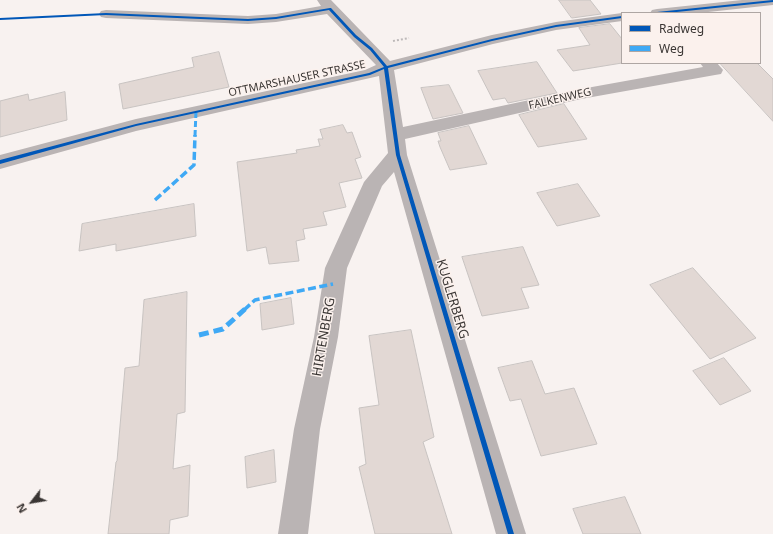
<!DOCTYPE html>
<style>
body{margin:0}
#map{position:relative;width:773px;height:534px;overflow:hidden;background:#f8f2f0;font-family:"Noto Sans",sans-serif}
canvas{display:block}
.legend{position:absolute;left:621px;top:12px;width:140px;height:52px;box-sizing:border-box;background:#fbf1ed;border:1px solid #aea6a3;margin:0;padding:5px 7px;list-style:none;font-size:12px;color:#3a3634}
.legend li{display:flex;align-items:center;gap:8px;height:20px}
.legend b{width:20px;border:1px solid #aea6a3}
.north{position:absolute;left:12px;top:482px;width:40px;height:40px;-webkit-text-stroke:3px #fbf1ed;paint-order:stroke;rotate:239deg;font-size:11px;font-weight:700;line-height:16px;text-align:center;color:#3a3634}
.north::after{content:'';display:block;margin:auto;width:14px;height:18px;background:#3a3634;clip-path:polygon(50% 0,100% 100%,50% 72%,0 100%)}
</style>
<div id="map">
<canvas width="773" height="534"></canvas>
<ul class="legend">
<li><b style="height:5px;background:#0057b8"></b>Radweg</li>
<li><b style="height:5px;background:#3fa9f5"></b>Weg</li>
</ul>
<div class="north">N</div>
</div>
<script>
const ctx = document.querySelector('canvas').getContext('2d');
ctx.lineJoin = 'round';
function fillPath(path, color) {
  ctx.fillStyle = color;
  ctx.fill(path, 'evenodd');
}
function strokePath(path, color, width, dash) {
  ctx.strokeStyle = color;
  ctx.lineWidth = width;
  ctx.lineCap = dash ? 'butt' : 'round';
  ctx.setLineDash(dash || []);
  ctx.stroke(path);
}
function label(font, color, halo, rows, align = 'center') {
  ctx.font = font + ' "Noto Sans",sans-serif';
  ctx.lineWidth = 3;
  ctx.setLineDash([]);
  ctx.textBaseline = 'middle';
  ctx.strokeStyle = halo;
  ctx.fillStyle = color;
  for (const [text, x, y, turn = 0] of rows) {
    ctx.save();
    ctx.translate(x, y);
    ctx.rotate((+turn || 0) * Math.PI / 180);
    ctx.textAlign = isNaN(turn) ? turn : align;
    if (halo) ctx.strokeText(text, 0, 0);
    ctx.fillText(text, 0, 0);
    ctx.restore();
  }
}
const building = new Path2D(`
 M559 0H590L601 14 572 18Z
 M610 24 622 39V63L573 71 557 50 590 45 579 28Z
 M219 52 229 87 123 109 119 84 194 67 192 58Z
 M537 62 557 93 508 103 505 98 493 100 478 71Z
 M720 63H757L773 79V121Z
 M449 85 463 113 433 119 421 88Z
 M65 92 67 120 0 137V101L28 94 29 100Z
 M564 104 587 139 538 147 519 115Z
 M343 125 347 133 352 132 361 157 355 159 362 178 339 183 346 207 323 212 327 225 303 229 305 239 296 241 299 261 269 264 266 247 247 251 237 162 297 153 296 150 320 146 318 139H323L320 130Z
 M469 126 487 164 450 170 440 147 438 141H441L438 133Z
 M578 184 600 216 557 226 537 193Z
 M194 204 196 236 116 251V244L79 251 82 224Z
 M523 247 539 285 521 288 529 308 482 316 462 257Z
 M693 268 756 338 710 359 650 285Z
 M187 292 185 412 177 414 173 469 190 465 188 516 170 520 169 534H108L116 462 117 461 125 368 139 366 144 300Z
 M291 298 294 324 262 330 260 304Z
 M411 330 434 437 423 442 452 534H375L359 467 366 464 359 408 379 405 369 336Z
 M724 358 751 391 720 405 693 371Z
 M532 361 545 394 574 388 597 444 541 456 521 399 510 401 498 368Z
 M274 450 276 482 247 488 245 457Z
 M625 497 641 534H583L573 509Z`);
fillPath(building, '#e2d8d4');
strokePath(building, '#c8c3c1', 1);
strokePath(new Path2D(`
 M393 41 409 38`), '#bdb9b9', 2, [2, 2]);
fillPath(new Path2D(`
 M317 0H331L390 61 492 35 556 22 622 13H623H622V21L556 30 493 44 394 70 403 127 581 89 703 67 700 63H717L723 70 721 74 715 75 581 99 405 139 407 155 526 534H496L394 172 382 186 347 268 338 337 320 429 308 534H278L294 429 314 337 325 268 364 182 388 153 379 76 136 131 0 169V155L136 119 365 70 376 65 327 14 276 22 248 24 106 18 101 17 99 14 101 11 106 10 248 16 276 14 321 6Z
 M742 0H773V5L699 13H650L652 10 657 9Z`), '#bab4b4');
strokePath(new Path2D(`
 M195 136 196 111`), '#3fa9f5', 3, [6, 3]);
strokePath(new Path2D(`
 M155 200 194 165 195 135
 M244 310 255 300 333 284`), '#3fa9f5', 3.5, [8, 3.5]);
strokePath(new Path2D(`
 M199 335 223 329 245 309`), '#3fa9f5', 5, [10, 5]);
fillPath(new Path2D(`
 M773 0V2L667 13H655L657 12Z
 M330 8H331L356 35 372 48 387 66 492 39 556 25 622 16V18L556 27 492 41 388 68 400 155 514 534H508L396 155 384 69 370 75 136 126 0 164V160L136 124 369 73 384 67 370 50 354 37 329 10 276 19 248 21 106 15 0 20V18L106 13 248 19 276 17Z`), '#0057b8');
label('11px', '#3a3634', '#fbf1ed', [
 ["OTTMARSHAUSER STRASSE",297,79,-12],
 ["FALKENWEG",560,99,-13]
]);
label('13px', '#3a3634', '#fbf1ed', [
 ["KUGLERBERG",452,299,73],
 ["HIRTENBERG",324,337,-80]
]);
</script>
